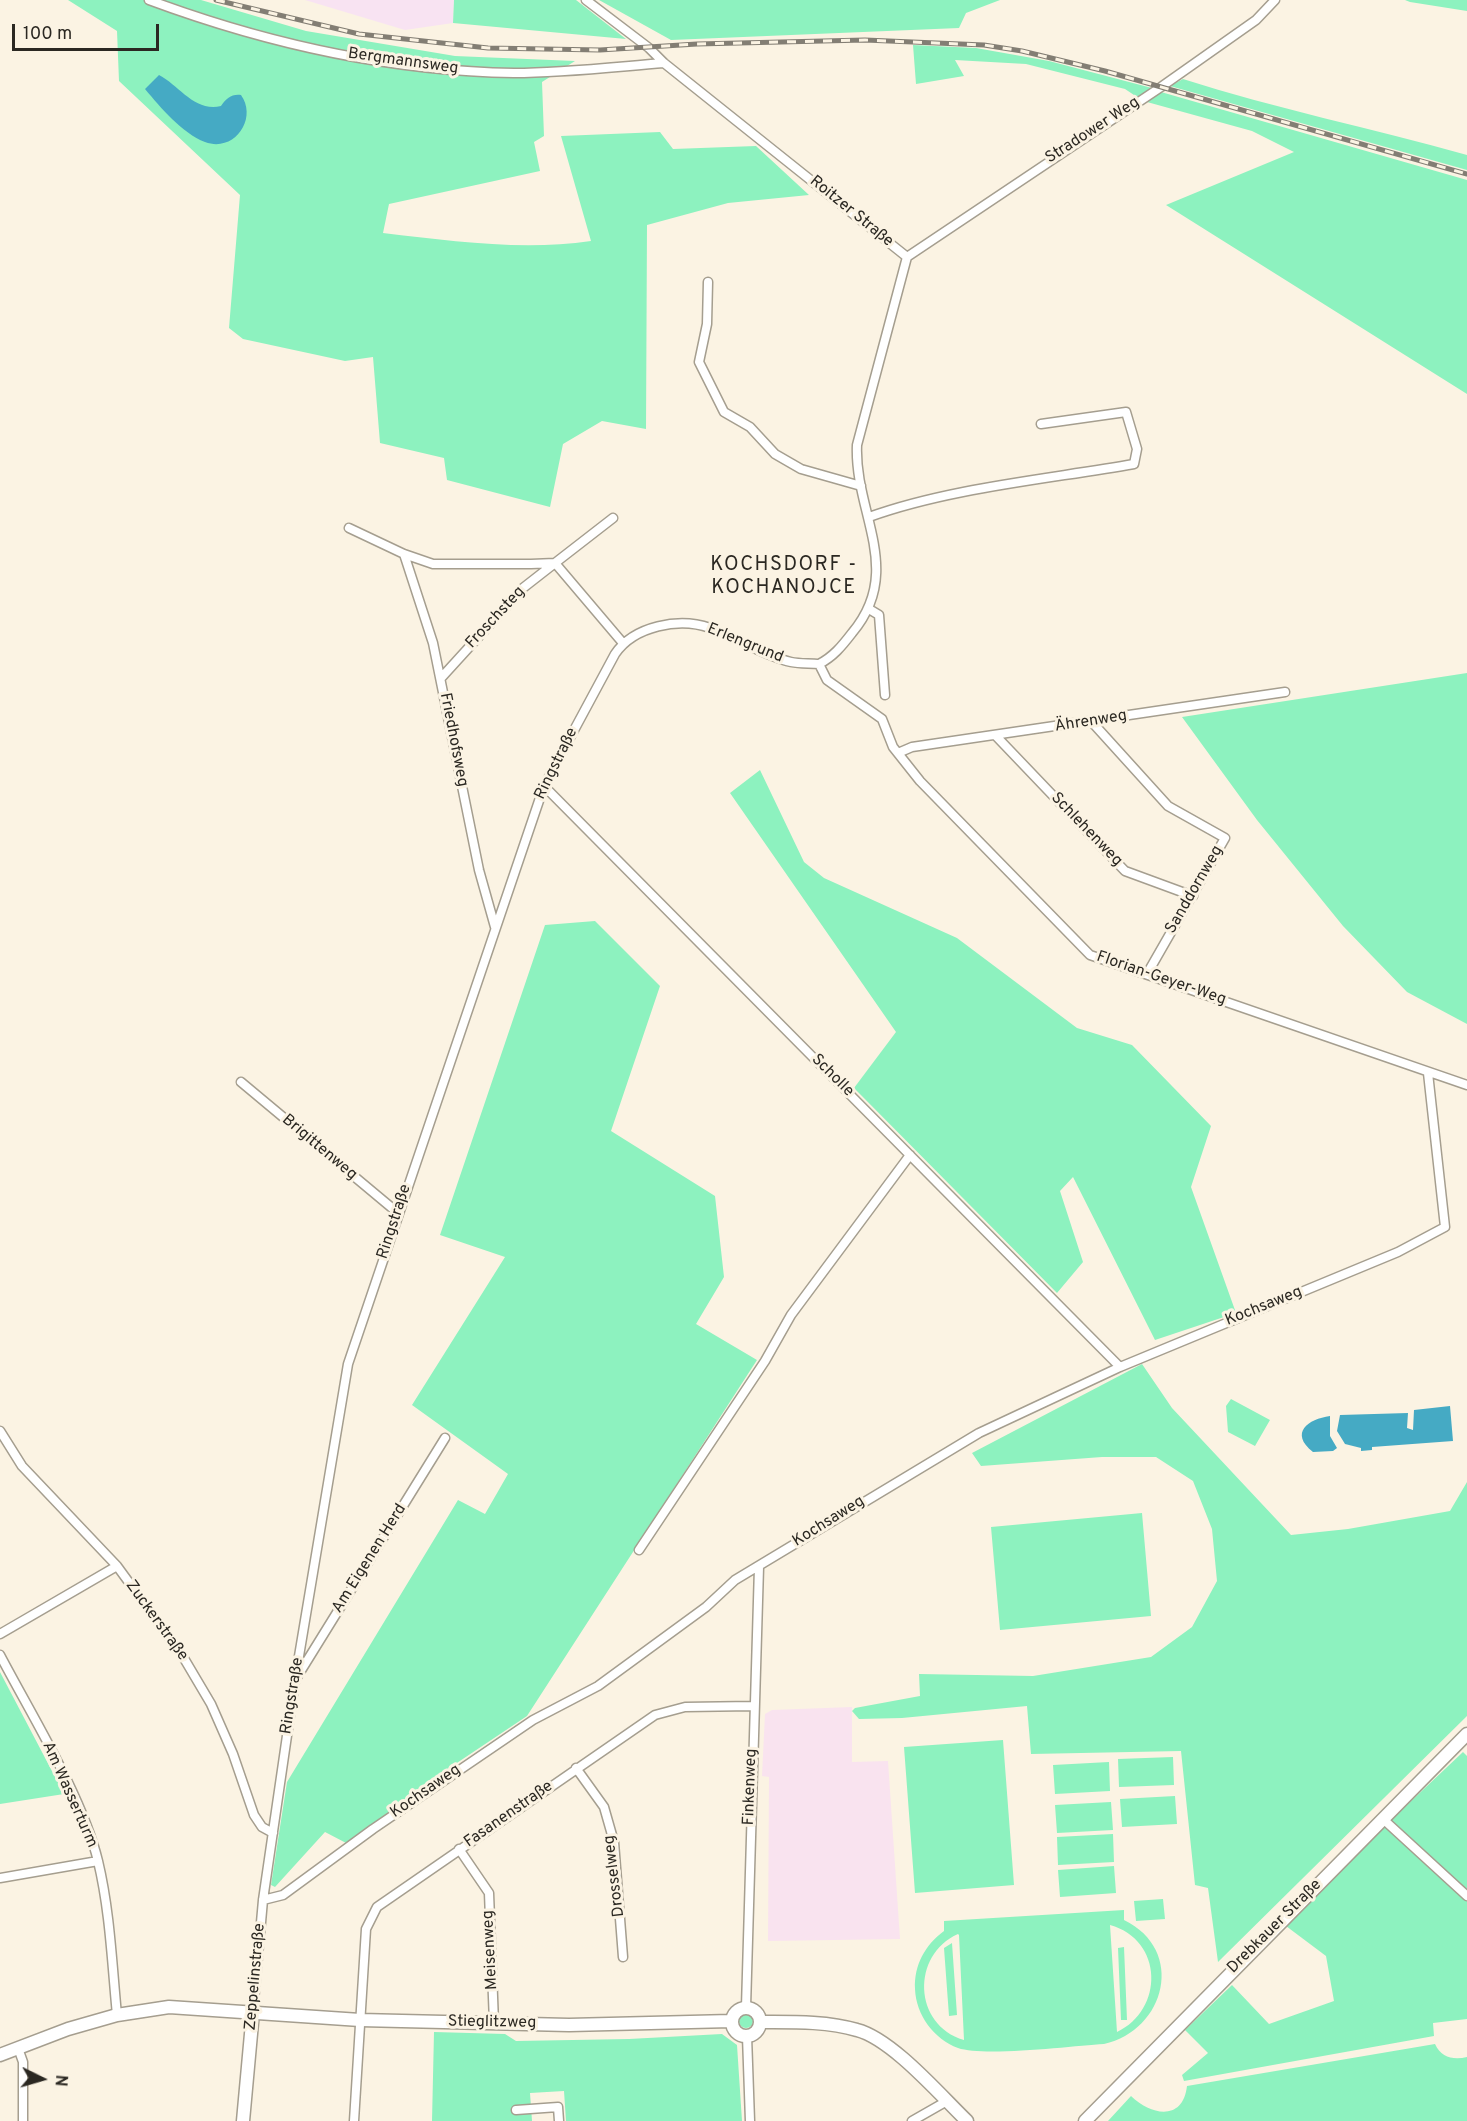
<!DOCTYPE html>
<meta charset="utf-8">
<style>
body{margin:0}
#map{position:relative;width:1467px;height:2121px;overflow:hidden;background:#fbf3e3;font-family:Overpass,sans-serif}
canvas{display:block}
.north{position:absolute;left:12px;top:2049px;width:60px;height:60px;-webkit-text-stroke:4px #fbf3e3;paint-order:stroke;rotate:95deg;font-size:16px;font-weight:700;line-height:24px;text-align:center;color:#2b2822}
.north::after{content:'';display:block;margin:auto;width:21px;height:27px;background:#2b2822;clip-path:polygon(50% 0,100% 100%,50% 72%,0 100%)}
.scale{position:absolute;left:12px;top:24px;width:147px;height:27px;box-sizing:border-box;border:3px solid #2b2822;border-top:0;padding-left:8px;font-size:18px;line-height:21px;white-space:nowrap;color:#2b2822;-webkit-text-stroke:4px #fbf3e3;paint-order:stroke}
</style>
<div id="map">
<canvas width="1467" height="2121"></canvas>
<div class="north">N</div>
<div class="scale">100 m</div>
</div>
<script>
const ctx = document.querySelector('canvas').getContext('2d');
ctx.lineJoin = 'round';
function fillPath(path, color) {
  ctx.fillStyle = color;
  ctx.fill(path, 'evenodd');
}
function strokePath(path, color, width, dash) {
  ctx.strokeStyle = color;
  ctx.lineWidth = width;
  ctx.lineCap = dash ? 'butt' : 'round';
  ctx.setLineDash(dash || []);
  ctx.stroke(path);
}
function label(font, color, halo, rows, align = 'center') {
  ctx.font = font + ' Overpass,sans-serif';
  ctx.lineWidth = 6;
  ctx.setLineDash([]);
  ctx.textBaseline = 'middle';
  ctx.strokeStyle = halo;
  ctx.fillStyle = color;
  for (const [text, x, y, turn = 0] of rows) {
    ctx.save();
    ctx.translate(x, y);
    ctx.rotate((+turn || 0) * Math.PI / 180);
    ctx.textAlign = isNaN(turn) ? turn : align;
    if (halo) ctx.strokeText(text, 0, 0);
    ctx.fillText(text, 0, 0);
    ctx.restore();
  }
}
fillPath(new Path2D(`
 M305 0H454L453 23 405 30Z`), '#f8e3f2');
fillPath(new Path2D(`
 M852 1707V1762L888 1761 900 1939 768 1941 769 1777 762 1776 765 1714 772 1710Z`), '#f9e3ef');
fillPath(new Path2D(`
 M68 0H201L306 31 455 56 575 61 542 82 544 136 534 142 540 171 389 204 383 233C452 241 522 251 591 241L561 136 660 132 673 149 756 146 809 195 728 203 647 225 646 429 602 421 563 444 550 507 447 480 444 458 380 443 373 357 345 361 243 339 229 328 240 195 119 81 117 31Z
 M454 0H576L626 39 453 23Z
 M599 0H1000L966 13 959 28 671 40Z
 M1405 0H1467V11L1410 2Z
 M913 45 976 48 1049 61 1152 88 1137 97 1125 89 1026 64 955 60 964 76 916 84Z
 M1183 79C1276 109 1372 128 1467 155V170L1170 86Z
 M1161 92 1467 180V394L1166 205 1294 152 1252 131 1147 102Z
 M1467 673V1024L1407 992 1343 926 1257 820 1182 717Z
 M760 770 804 862 824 878 957 938 1077 1028 1132 1045 1211 1126 1191 1187 1236 1313 1155 1340 1073 1177 1060 1191 1083 1262 1057 1293 854 1088 896 1032 730 793Z
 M595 921 660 986 611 1131 715 1196 724 1277 696 1324 757 1360 527 1716 421 1787 348 1844 325 1832 275 1887 271 1885 287 1782 458 1500 485 1514 508 1474 412 1405 505 1257 440 1235 545 925Z
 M1142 1364 1172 1408 1291 1535 1348 1529 1450 1511 1467 1482V1716L1218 1962 1208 1888 1195 1885 1181 1751 1031 1754 1027 1706 902 1718 859 1719 852 1711 855 1708 920 1696 919 1674 1033 1676 1151 1657 1192 1627 1217 1581 1212 1529 1193 1481 1156 1457H1102L981 1466 972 1453Z
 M1231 1399 1270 1420 1255 1446 1228 1432 1226 1406Z
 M1142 1513 1151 1616 1000 1630 991 1527Z
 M0 1672 64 1794 0 1804Z
 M1003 1740 1014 1885 915 1893 904 1747Z
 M1463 1752 1467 1756V2019L1433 2023 1434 2036 1184 2081 1182 2075 1208 2053 1185 2030 1232 1985 1269 2024 1334 2001 1326 1956 1282 1923Z
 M1173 1757 1174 1785 1119 1787 1118 1759Z
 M1109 1762 1110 1791 1055 1794 1053 1765Z
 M1175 1796 1177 1824 1122 1827 1120 1799Z
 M1111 1802 1113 1830 1057 1833 1055 1805Z
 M1113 1834 1114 1862 1058 1865 1057 1837Z
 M1114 1866 1116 1893 1060 1897 1058 1870Z
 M1163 1899 1165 1919 1136 1921 1134 1901Z
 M1124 1910V1920C1186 1950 1166 2030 1104 2044 1072 2046 984 2057 958 2048 934 2039 916 2015 915 1989 914 1965 925 1945 944 1931V1921ZM1110 1925C1164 1940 1164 2010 1117 2032ZM958 1934 959 1935 964 2040C913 2025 911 1955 958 1934Z
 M952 1943 957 2015 949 2016 944 1948Z
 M1124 1947 1127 2020H1121L1118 1948Z
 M739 2021a7 7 0 1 1 14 0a7 7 0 1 1-14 0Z
 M434 2032 505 2034 516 2041 629 2039 722 2034 737 2045 742 2121H566L564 2091 530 2093 532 2121H432Z
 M1435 2044C1441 2058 1454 2060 1467 2057V2121H1108L1131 2096C1152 2116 1183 2121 1187 2086Z`), '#8df2bf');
fillPath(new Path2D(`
 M159 75C180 86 194 112 221 106 227 98 231 94 241 95 258 119 234 153 205 142 182 133 161 108 145 89Z
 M1450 1406 1453 1441 1372 1447V1450L1361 1451V1448L1345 1444 1337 1431 1340 1415 1408 1413 1407 1428 1413 1430 1414 1410Z
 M1330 1416V1436L1337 1448 1333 1451 1313 1452C1289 1433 1308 1419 1330 1416Z`), '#45aac4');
const street = new Path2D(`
 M149 0C265 43 390 71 514 73 564 73 614 67 664 63
 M586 0 649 48 664 63 907 257 857 445C854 513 905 570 852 633 842 646 833 657 819 664
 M907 257 1161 87 1256 20 1275 0
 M708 282 707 324 699 362 724 412 750 427 775 454 801 469 861 486
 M869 517C949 488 1049 479 1134 464L1137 449 1126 412 1041 424
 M349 528 404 554 433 564H531L555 563 613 518
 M404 554 433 643 479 870 495 927
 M869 609 879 615 885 695
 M819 664 827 680 882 719 893 747 920 781 1090 955 1467 1085
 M441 678 523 588 555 563 622 642
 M1091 721 1168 806 1225 838 1147 974
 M996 736 1125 871 1193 896
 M898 753 912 747 1285 692
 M544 786 1120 1367
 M241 1082 398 1213
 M0 1431 22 1466 117 1566 182 1655 211 1704 233 1754 254 1815 262 1827 273 1833
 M639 1550 765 1361 791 1315 910 1155
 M0 1634 117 1566
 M0 1655C32 1716 82 1796 98 1861 110 1911 112 1964 117 2015
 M297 1677 445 1438
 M576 1768 604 1807 614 1842 623 1957
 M1383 1819 1467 1896
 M459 1849 489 1893 494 2023
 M0 1878 98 1861
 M263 1900 283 1895 373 1829 533 1720 598 1686 706 1607 735 1580 979 1433 1120 1367 1398 1252 1445 1227 1428 1073
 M746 2007 759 1567
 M253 2012 263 1900 296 1674 348 1364 544 786 615 654C634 626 679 617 710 628 737 638 764 656 791 662 800 664 810 663 819 664
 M747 2036 750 2121
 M18 2048 23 2062V2121
 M516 2110 558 2107 559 2121
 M354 2121 366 1929 377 1907 655 1715 685 1707 753 1706
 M912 2121 947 2101`);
const secondary = new Path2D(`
 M732 2022a14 14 0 1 1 28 0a14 14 0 1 1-28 0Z
 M760 2022C791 2022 827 2021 857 2030 892 2039 940 2095 967 2121
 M0 2055 68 2029 117 2015 169 2007 360 2020 569 2025 731 2021
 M243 2121 253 2012
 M1085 2121 1467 1734`);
strokePath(street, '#a59e8f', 11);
strokePath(secondary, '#a59e8f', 15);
strokePath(street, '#fff', 8);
strokePath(secondary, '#fff', 12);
const rail = new Path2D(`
 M216 0 359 34 488 48 600 50 697 44 865 40 984 45 1022 51 1105 71 1467 174`);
strokePath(rail, '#837e74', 5);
strokePath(rail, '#fbf3e3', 3, [9]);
label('16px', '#2b2822', '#fbf3e3', [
 ["Bergmannsweg",403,62,8],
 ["Stradower Weg",1093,131,-33],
 ["Roitzer Straße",851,212,39],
 ["Froschsteg",496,618,-47],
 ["Erlengrund",745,644,22],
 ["Ährenweg",1091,722,-9],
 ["Friedhofsweg",453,740,79],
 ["Ringstraße",557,764,-64],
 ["Schlehenweg",1086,830,46],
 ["Sanddornweg",1195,890,-60],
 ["Florian-Geyer-Weg",1161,979,19],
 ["Scholle",832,1076,45],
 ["Brigittenweg",319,1148,40],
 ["Ringstraße",395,1222,-72],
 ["Kochsaweg",1264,1307,-22],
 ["Kochsaweg",829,1522,-32],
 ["Am Eigenen Herd",370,1559,-58],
 ["Zuckerstraße",156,1621,54],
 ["Ringstraße",293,1696,-81],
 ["Finkenweg",751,1787,-88],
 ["Kochsaweg",426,1792,-35],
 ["Am Wasserturm",69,1795,66],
 ["Fasanenstraße",509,1815,-35],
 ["Drosselweg",615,1876,-97],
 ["Drebkauer Straße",1275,1927,-45],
 ["Meisenweg",491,1950,-93],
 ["Zeppelinstraße",256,1977,-85],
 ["Stieglitzweg",492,2023,1]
]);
ctx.letterSpacing = '1.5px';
label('20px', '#2b2822', '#fbf3e3', [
 ["KOCHSDORF -",784,566],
 ["KOCHANOJCE",784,589]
]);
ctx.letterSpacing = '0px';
</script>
